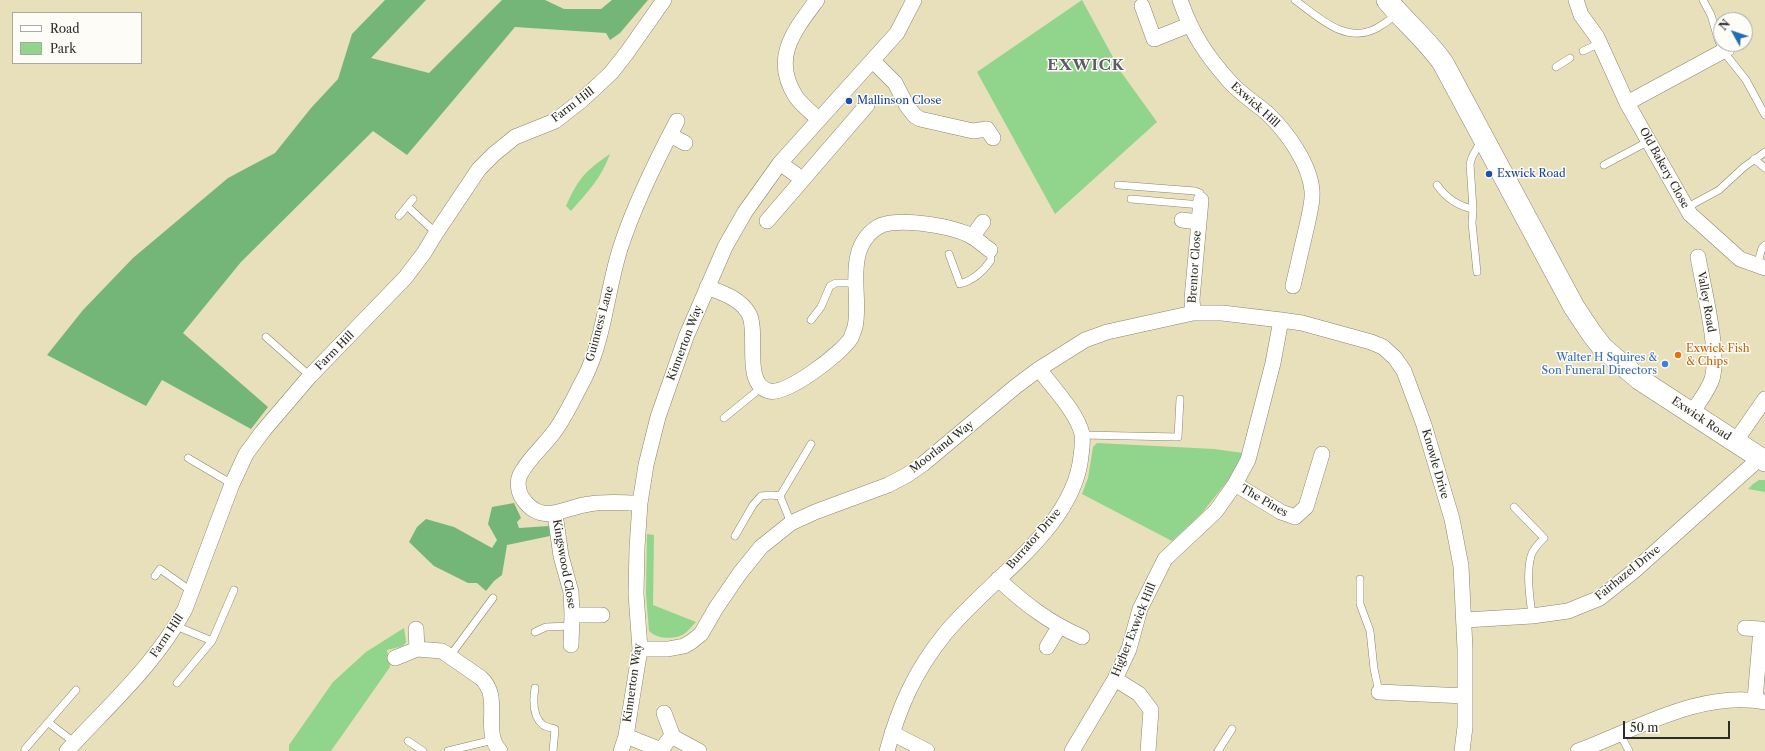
<!DOCTYPE html>
<style>
body{margin:0}
#map{position:relative;width:1765px;height:751px;overflow:hidden;background:#e7e0ba;font-family:"Libre Caslon Text",serif}
canvas{display:block}
.legend{position:absolute;left:12px;top:12px;width:130px;height:52px;box-sizing:border-box;background:#fdfcf7;border:1px solid #a9a8a5;margin:0;padding:5px 7px;list-style:none;font-size:12px;color:#2b2b2b}
.legend li{display:flex;align-items:center;gap:8px;height:20px}
.legend b{width:20px;border:1px solid #a9a8a5}
.north{position:absolute;left:1713px;top:12px;width:40px;height:40px;box-sizing:border-box;background:#fdfcf7;border:1px solid #a9a8a5;border-radius:50%;rotate:310deg;font-size:11px;font-weight:700;line-height:16px;text-align:center;color:#2b2b2b}
.north::after{content:'';display:block;margin:auto;width:14px;height:18px;background:#1f6fb2;clip-path:polygon(50% 0,100% 100%,50% 72%,0 100%)}
.scale{position:absolute;left:1623px;top:721px;width:107px;height:18px;box-sizing:border-box;border:2px solid #2b2b2b;border-top:0;padding-left:5px;font-size:12px;line-height:14px;white-space:nowrap;color:#2b2b2b;-webkit-text-stroke:3px #fdfcf7;paint-order:stroke}
</style>
<div id="map">
<canvas width="1765" height="751"></canvas>
<ul class="legend">
<li><b style="height:5px;background:#fff"></b>Road</li>
<li><b style="height:11px;background:#91d48c"></b>Park</li>
</ul>
<div class="north">N</div>
<div class="scale">50 m</div>
</div>
<script>
const ctx = document.querySelector('canvas').getContext('2d');
ctx.lineJoin = 'round';
function fillPath(path, color) {
  ctx.fillStyle = color;
  ctx.fill(path, 'evenodd');
}
function strokePath(path, color, width, dash) {
  ctx.strokeStyle = color;
  ctx.lineWidth = width;
  ctx.lineCap = dash ? 'butt' : 'round';
  ctx.setLineDash(dash || []);
  ctx.stroke(path);
}
function label(font, color, halo, rows, align = 'center') {
  ctx.font = font + ' "Libre Caslon Text",serif';
  ctx.lineWidth = 3;
  ctx.setLineDash([]);
  ctx.textBaseline = 'middle';
  ctx.strokeStyle = halo;
  ctx.fillStyle = color;
  for (const [text, x, y, turn = 0] of rows) {
    ctx.save();
    ctx.translate(x, y);
    ctx.rotate((+turn || 0) * Math.PI / 180);
    ctx.textAlign = isNaN(turn) ? turn : align;
    if (halo) ctx.strokeText(text, 0, 0);
    ctx.fillText(text, 0, 0);
    ctx.restore();
  }
}
fillPath(new Path2D(`
 M1082 0 1121 72 1157 122 1055 214 977 72Z
 M610 154C602 177 587 193 571 211L566 206C578 179 585 171 610 154Z
 M1097 443 1214 449 1243 453 1229 479 1202 513 1172 541 1082 494 1088 478 1093 447Z
 M1759 480H1765V492L1748 489 1753 484Z
 M647 534 654 535 653 605 696 622C692 626 688 631 684 634 674 640 657 639 649 631L646 594Z
 M404 628 406 642 403 646 387 650 390 667 331 751H289V745L333 682 366 652Z`), '#91d48c');
fillPath(new Path2D(`
 M385 0H426L371 58 429 73 502 0H545L564 9H601L612 0H648L620 33 610 40 606 33 515 27 407 155 373 131 241 262 183 333 268 407 251 429 162 380 146 406 47 355 83 310 133 258 228 178 275 153 311 108 338 79 352 34Z
 M514 503 521 518 517 522 519 528 549 526 550 536 507 545 502 575 494 581 486 591 477 583H468L434 566 409 542 417 527 426 519 454 527 492 548 497 540 488 524 492 507Z`), '#74b678');
const lane = new Path2D(`
 M1295 0C1318 17 1346 45 1377 28 1384 24 1391 19 1397 14
 M1703 0 1711 15 1718 39 1723 51 1746 80 1765 115
 M1583 51 1600 43
 M1556 67 1570 58
 M1754 159 1765 168
 M1604 165 1649 141
 M1118 185 1195 191 1200 193 1201 200
 M1437 185C1446 198 1458 206 1473 209
 M1131 199 1201 205
 M407 206 436 233
 M1686 208 1719 190 1744 167 1765 152
 M399 216 413 199
 M949 254 960 284C974 280 983 272 991 260L990 250
 M1757 266 1762 248 1765 245
 M1477 272 1472 223 1473 209 1470 164 1472 157 1481 141
 M811 320 821 307 830 286 836 283H855
 M266 337 310 376
 M724 418 762 387
 M1082 435 1178 437 1180 399
 M188 458 232 484
 M1514 507 1544 538C1539 543 1533 549 1531 556 1526 575 1530 597 1532 616
 M791 523 780 496 811 444
 M735 536 753 505 761 496 771 495 780 496
 M155 576 160 569 191 591
 M1360 579V604L1370 631 1374 669 1379 692
 M176 626 212 641
 M535 632 546 627 572 626
 M450 656 493 598
 M177 683 212 641 234 590
 M535 688C533 700 532 716 543 725 546 727 552 728 555 729L553 751
 M49 723 75 743
 M1620 734 1629 751
 M408 741 423 751
 M25 749 76 690
 M448 751 493 740
 M1218 751 1232 729`);
const street = new Path2D(`
 M817 0C794 31 771 58 796 97 802 105 811 112 818 119
 M1180 0C1192 34 1206 55 1230 82 1241 94 1255 103 1267 113 1287 132 1310 164 1312 191 1313 200 1310 211 1308 221 1303 243 1298 264 1293 286
 M1576 0 1581 15 1597 37 1627 103 1690 214 1740 259 1765 268
 M1142 6 1154 39 1189 25
 M873 61 895 83 907 106 915 116 920 119 973 131 987 129 993 138
 M1627 103 1727 49
 M670 135 685 143
 M780 163 802 179
 M1182 220 1198 222
 M767 221 867 105
 M972 237 983 222
 M707 287C722 293 740 298 749 314 759 333 742 384 769 391 786 396 842 353 851 338 852 335 854 330 855 327 860 304 852 278 858 255 861 242 870 230 882 225 903 218 954 226 973 237 979 241 984 246 990 250
 M1193 313 1192 299 1201 200
 M1692 413C1698 403 1708 391 1712 379 1720 353 1703 286 1698 257
 M1735 442 1765 399
 M1235 484 1281 512 1295 517 1306 507 1322 454
 M640 503C624 503 605 501 589 504 562 508 540 527 521 496 518 490 517 481 520 475 528 459 543 447 554 432 566 416 575 395 585 377 605 336 607 288 621 246 635 203 656 161 677 121
 M555 514 561 556 571 592 572 615 571 645
 M998 579C1025 604 1048 622 1082 637
 M572 615H602
 M1465 620 1532 616 1568 611 1600 598 1634 571 1760 458
 M1745 628 1761 629 1755 700
 M416 629 417 649
 M1047 647 1059 627
 M640 649H668L684 646 691 642 701 634 716 608 740 573 761 547 791 523 815 512 888 485 907 475 923 464 1015 387 1039 369 1085 340 1107 332 1193 313H1222L1281 320 1302 323 1371 342 1383 347 1395 358 1404 371 1424 425 1452 519 1461 566 1465 649V727L1462 751
 M395 658 417 649 442 651 481 678C503 698 481 730 500 751
 M1115 679 1139 694 1151 710 1148 751
 M1379 692 1465 696
 M664 713 673 737
 M892 733 927 751
 M626 736 661 750 660 751
 M661 750 670 738 673 737 699 751
 M67 751C108 706 156 664 185 609L232 484 246 454 263 431 310 376 405 278 424 253 436 233 479 169 494 154 515 137 555 121 582 100 611 73 626 54 664 0
 M621 751 626 736 640 649 636 594 637 548 640 503 646 465 658 417 686 337 725 247 745 212 780 163 897 33 914 0
 M887 751C899 707 915 671 944 635 987 581 1074 529 1081 456 1082 449 1083 441 1082 434 1077 412 1052 387 1039 369
 M1072 751 1115 679 1129 649 1140 609 1165 559 1216 511 1235 484 1248 460 1273 363 1281 320
 M1578 751C1637 729 1701 690 1765 702`);
const secondary = new Path2D(`
 M1387 0C1405 22 1427 40 1443 63L1574 307 1592 334 1603 348 1639 379 1765 461`);
strokePath(lane, '#898672', 8);
strokePath(street, '#898672', 16);
strokePath(secondary, '#898672', 22);
strokePath(lane, '#fff', 7);
strokePath(street, '#fff', 15);
strokePath(secondary, '#fff', 21);
for (const [x, y, r, color] of [
 [849,101,4,"#1a4fb4"],
 [1489,174,4,"#1a4fb4"],
 [1678,355,4,"#e8710a"],
 [1665,364,4,"#3f7fe0"]
]) {
  const dot = new Path2D();
  dot.arc(x, y, r, 0, 2 * Math.PI);
  ctx.fillStyle = color;
  ctx.fill(dot);
  strokePath(dot, '#fdfcf7', 1.5);
}
label('11px', '#164399', '#fdfcf7', [
 ["Mallinson Close",857,101],
 ["Exwick Road",1497,174]
], 'left');
label('11px', '#2b2b2b', '#fdfcf7', [
 ["Farm Hill",573,105,-37],
 ["Exwick Hill",1255,105,42],
 ["Old Bakery Close",1664,168,61],
 ["Brentor Close",1195,267,-86],
 ["Valley Road",1706,302,80],
 ["Guinness Lane",600,324,-75],
 ["Kinnerton Way",685,343,-69],
 ["Farm Hill",335,351,-45],
 ["Exwick Road",1701,419,34],
 ["Moorland Way",942,447,-38],
 ["Knowle Drive",1435,464,74],
 ["The Pines",1264,501,30],
 ["Burrator Drive",1034,539,-49],
 ["Kingswood Close",564,564,80],
 ["Fairhazel Drive",1628,573,-39],
 ["Higher Exwick Hill",1134,630,-68],
 ["Farm Hill",167,636,-56],
 ["Kinnerton Way",633,683,-82]
]);
label('11px', '#c56008', '#fdfcf7', [
 ["Exwick Fish",1686,349],
 ["& Chips",1686,362]
], 'left');
label('11px', '#366cbe', '#fdfcf7', [
 ["Walter H Squires &",1657,358],
 ["Son Funeral Directors",1657,371]
], 'right');
ctx.letterSpacing = '1px';
label('bold 15px', '#5d5a69', '#fdfcf7', [
 ["EXWICK",1086,66]
]);
ctx.letterSpacing = '0px';
</script>
